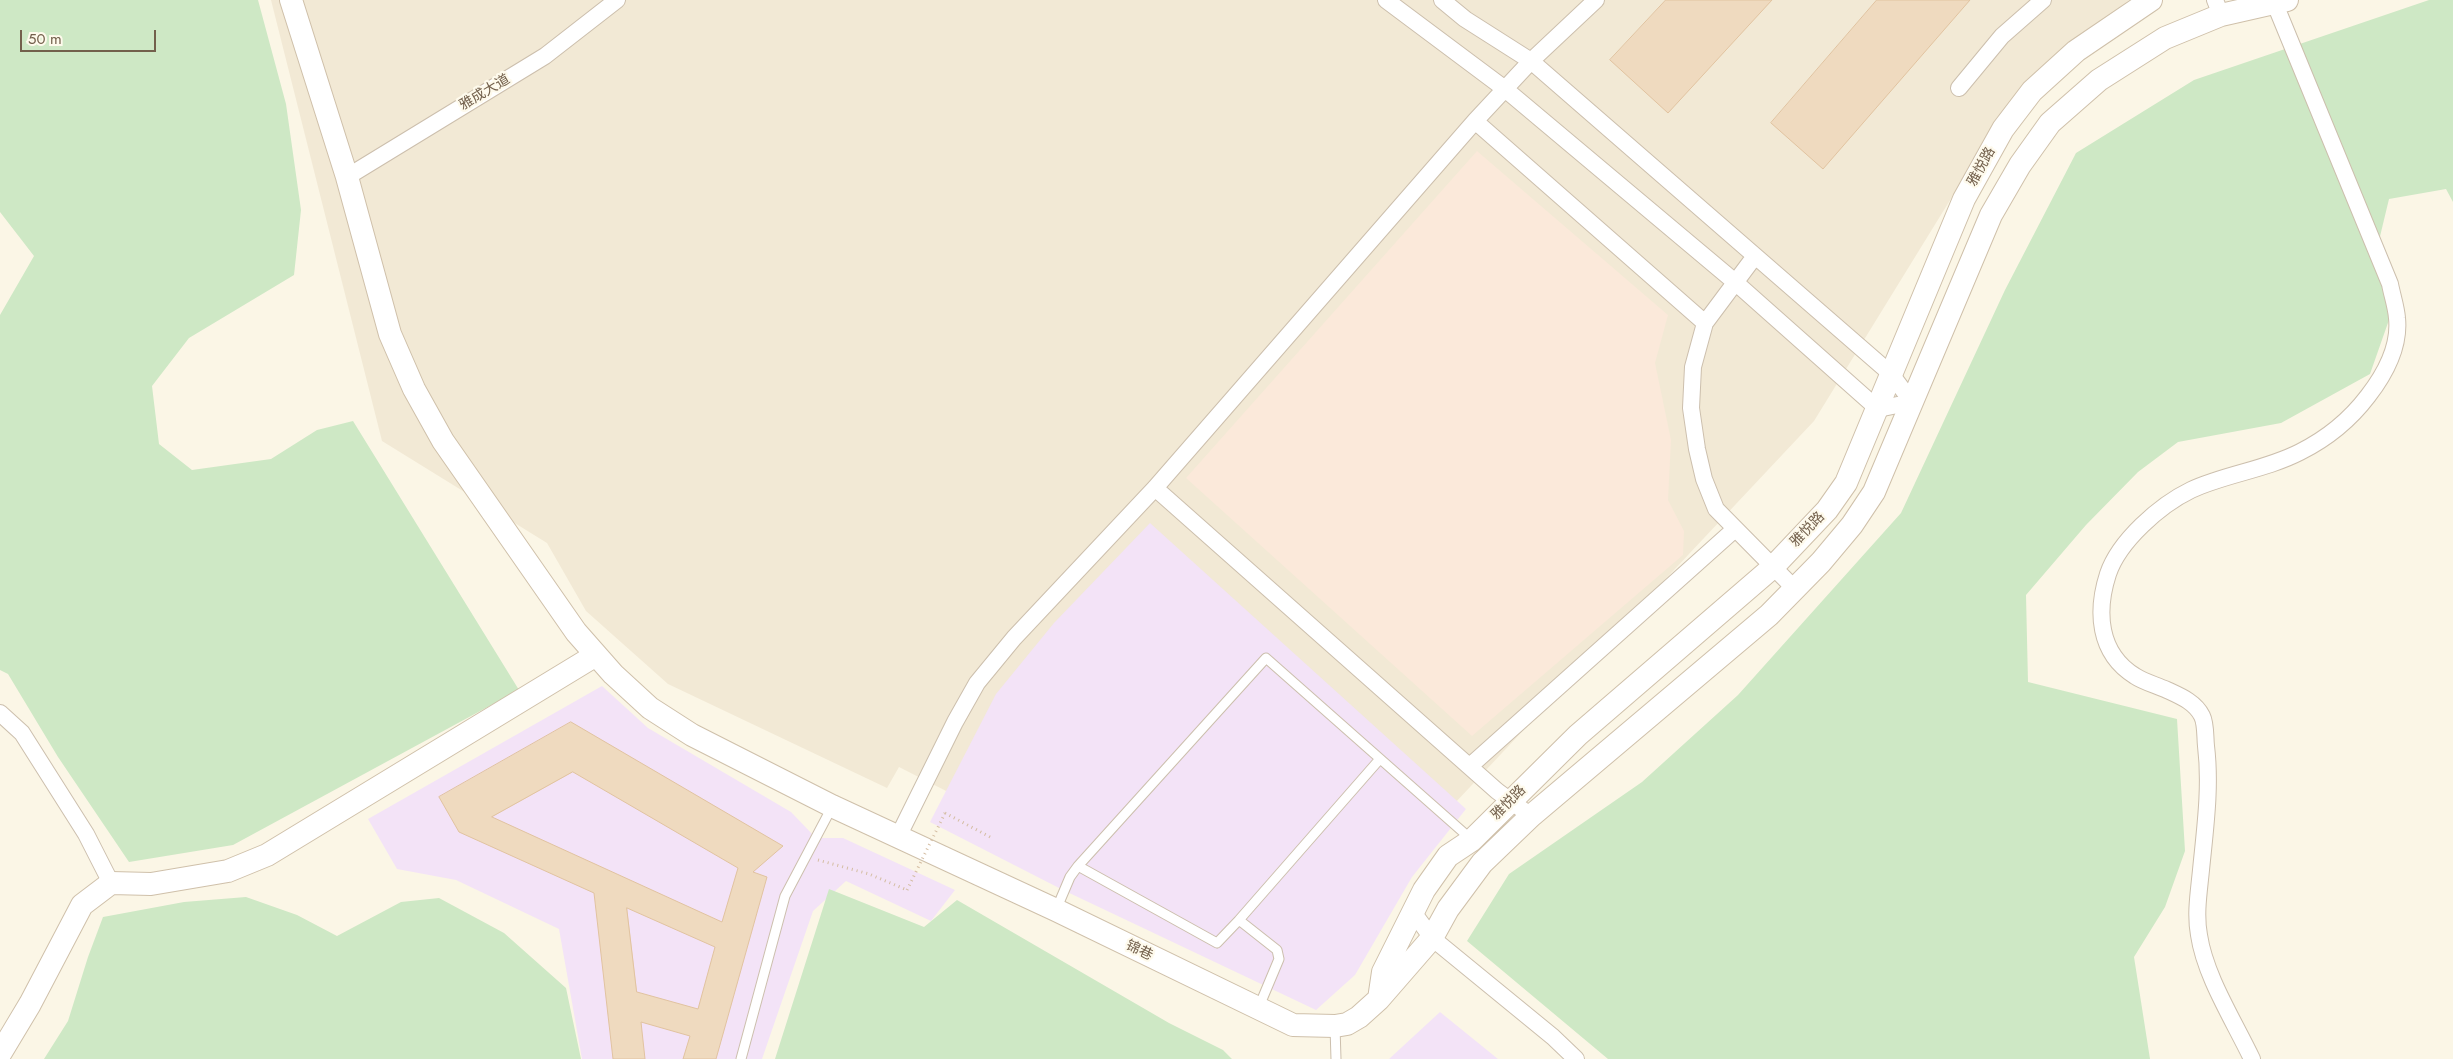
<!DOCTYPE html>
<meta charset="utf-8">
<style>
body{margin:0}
#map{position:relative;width:2453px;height:1059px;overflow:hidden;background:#fbf6e6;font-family:Jost,sans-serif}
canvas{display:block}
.scale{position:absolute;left:20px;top:30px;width:136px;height:22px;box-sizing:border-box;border:2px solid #73604c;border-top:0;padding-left:6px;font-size:15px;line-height:18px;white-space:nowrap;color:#73604c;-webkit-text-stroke:4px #fefaec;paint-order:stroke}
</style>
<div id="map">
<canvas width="2453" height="1059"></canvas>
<div class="scale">50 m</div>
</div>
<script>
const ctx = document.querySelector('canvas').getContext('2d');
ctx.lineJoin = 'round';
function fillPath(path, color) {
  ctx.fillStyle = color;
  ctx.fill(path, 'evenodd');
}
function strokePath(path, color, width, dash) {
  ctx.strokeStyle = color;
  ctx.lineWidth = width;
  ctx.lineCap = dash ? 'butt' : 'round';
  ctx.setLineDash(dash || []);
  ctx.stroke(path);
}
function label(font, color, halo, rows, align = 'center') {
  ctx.font = font + ' Jost,"Noto Sans SC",sans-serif';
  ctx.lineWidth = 4.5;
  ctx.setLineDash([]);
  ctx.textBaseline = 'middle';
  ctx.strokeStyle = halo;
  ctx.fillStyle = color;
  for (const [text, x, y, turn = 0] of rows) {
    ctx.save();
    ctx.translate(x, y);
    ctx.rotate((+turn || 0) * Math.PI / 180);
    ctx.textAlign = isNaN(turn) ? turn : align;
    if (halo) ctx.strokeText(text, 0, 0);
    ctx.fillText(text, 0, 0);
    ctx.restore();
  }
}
fillPath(new Path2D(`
 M271 0H2129L2008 106 1814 421 1298 970 899 767 887 788 668 684 586 611 547 543 382 441Z`), '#f2e9d5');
fillPath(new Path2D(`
 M1477 151 1668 315 1655 363 1671 440 1668 500 1684 531 1683 555 1472 736 1186 478Z`), '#fbe9da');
fillPath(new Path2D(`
 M1150 523 1466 809 1412 877 1355 975 1316 1010 1063 890 930 822 996 694 1054 623Z
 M602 686 648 728 791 812 816 838H843L955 890 931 921 846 881 813 911 762 1059H582L559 929 456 880 397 869 368 819Z
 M1440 1012 1498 1059H1389Z`), '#f3e3f7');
fillPath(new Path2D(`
 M0 0H258L286 104 301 210 294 275 189 338 152 386 159 444 192 470 271 459 317 430 353 421 519 690 233 845 129 862 58 757 8 674 0 670V315L34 256 0 212Z
 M2429 0H2453V202L2446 189 2389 199 2376 253 2390 317 2370 374 2281 423 2178 442 2138 472 2086 525 2026 595 2028 682 2177 719 2185 851 2165 907 2134 957 2150 1059H1608L1467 941 1509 874 1642 782 1738 695 1901 513 2005 290 2076 153 2194 80Z
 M829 889 924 927 957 900 1169 1023 1223 1050 1232 1059H775Z
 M246 897 297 915 337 936 401 902 439 898 504 933 566 988 581 1059H44L68 1021 88 957 103 917 184 902Z`), '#cee8c5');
const building = new Path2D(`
 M1666 0H1772L1668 113 1610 60Z
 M1877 0H1970L1823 169 1771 123Z
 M571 722 783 846 753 872 767 877 716 1059H683L690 1036 641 1022 645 1059H613L594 893 459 832 439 797ZM573 772 738 868 722 922 492 817ZM627 908 715 947 698 1009 637 992Z`);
fillPath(building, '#efdabf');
strokePath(building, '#e1c3a0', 1);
const lane = new Path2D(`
 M1078 866 1217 943 1239 920
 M1056 910 1070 877 1078 866 1266 658 1472 840
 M1258 1009 1279 959 1277 950 1239 920 1379 760
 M1335 1027 1336 1059
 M741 1059 785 896 832 807`);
const street = new Path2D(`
 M1386 0 1505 89 1735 282 1878 409 1912 402 1891 374 1531 61 1465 19 1442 0
 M2215 0 2221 15
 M1959 88 2002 36 2043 0
 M1475 121 1705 323
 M347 177 545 56 617 0
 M1755 256 1705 323 1693 367 1691 408 1697 449 1704 479 1716 509 1795 589
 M1155 488 1497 791 1531 816
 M0 713 22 733 86 834 111 883
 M1470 766 1735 529
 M898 837 955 722 977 683 1014 638 1155 488 1475 121 1531 61 1596 0
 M1413 912 1432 938 1553 1037 1576 1059
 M2252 1059C2234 1021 2205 976 2199 935 2195 914 2199 891 2201 870 2205 829 2211 787 2206 746 2205 737 2206 724 2202 716 2195 702 2180 696 2167 690 2156 685 2144 682 2135 676 2098 653 2096 611 2108 574 2119 541 2160 505 2191 490 2225 474 2265 470 2300 452 2328 438 2349 421 2368 396 2385 374 2400 346 2397 318 2396 306 2392 295 2390 284L2275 4`);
const secondary = new Path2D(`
 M291 0 347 177 390 334 414 389 443 441 576 632 613 674 650 708 692 735 832 806 1056 910 1293 1025 1335 1026 1347 1024 1359 1017 1379 999 1432 938 1448 909 1482 863 1531 816 1769 615 1821 562 1852 525 1874 492 1991 215 2020 165 2050 123 2099 80 2165 38 2221 15 2287 0
 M1379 999 1383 972 1424 890 1448 856 1472 840 1578 735 1773 567 1827 510 1846 483 1964 199 2003 129 2032 91 2076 51 2151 0
 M0 1054 30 1004 82 905 111 883 151 884 228 871 267 855 596 655`);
strokePath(lane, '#ccbfad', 11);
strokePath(street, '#ccbfad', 18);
strokePath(secondary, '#cfc0aa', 24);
strokePath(new Path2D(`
 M945 813 992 838
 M818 860 869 874 907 890`), '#d4bda2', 3, [1, 4]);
strokePath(lane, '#fff', 9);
strokePath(street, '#fff', 16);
strokePath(secondary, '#fff', 22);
strokePath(new Path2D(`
 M907 890 945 813`), '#d4bda2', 3, [1, 4]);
label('14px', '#73604c', '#fefaec', [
 ["雅成大道",485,93,-31],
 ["雅悦路",1982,167,-61],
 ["雅悦路",1808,530,-46],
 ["雅悦路",1509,803,-45],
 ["锦巷",1139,951,26]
]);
</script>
